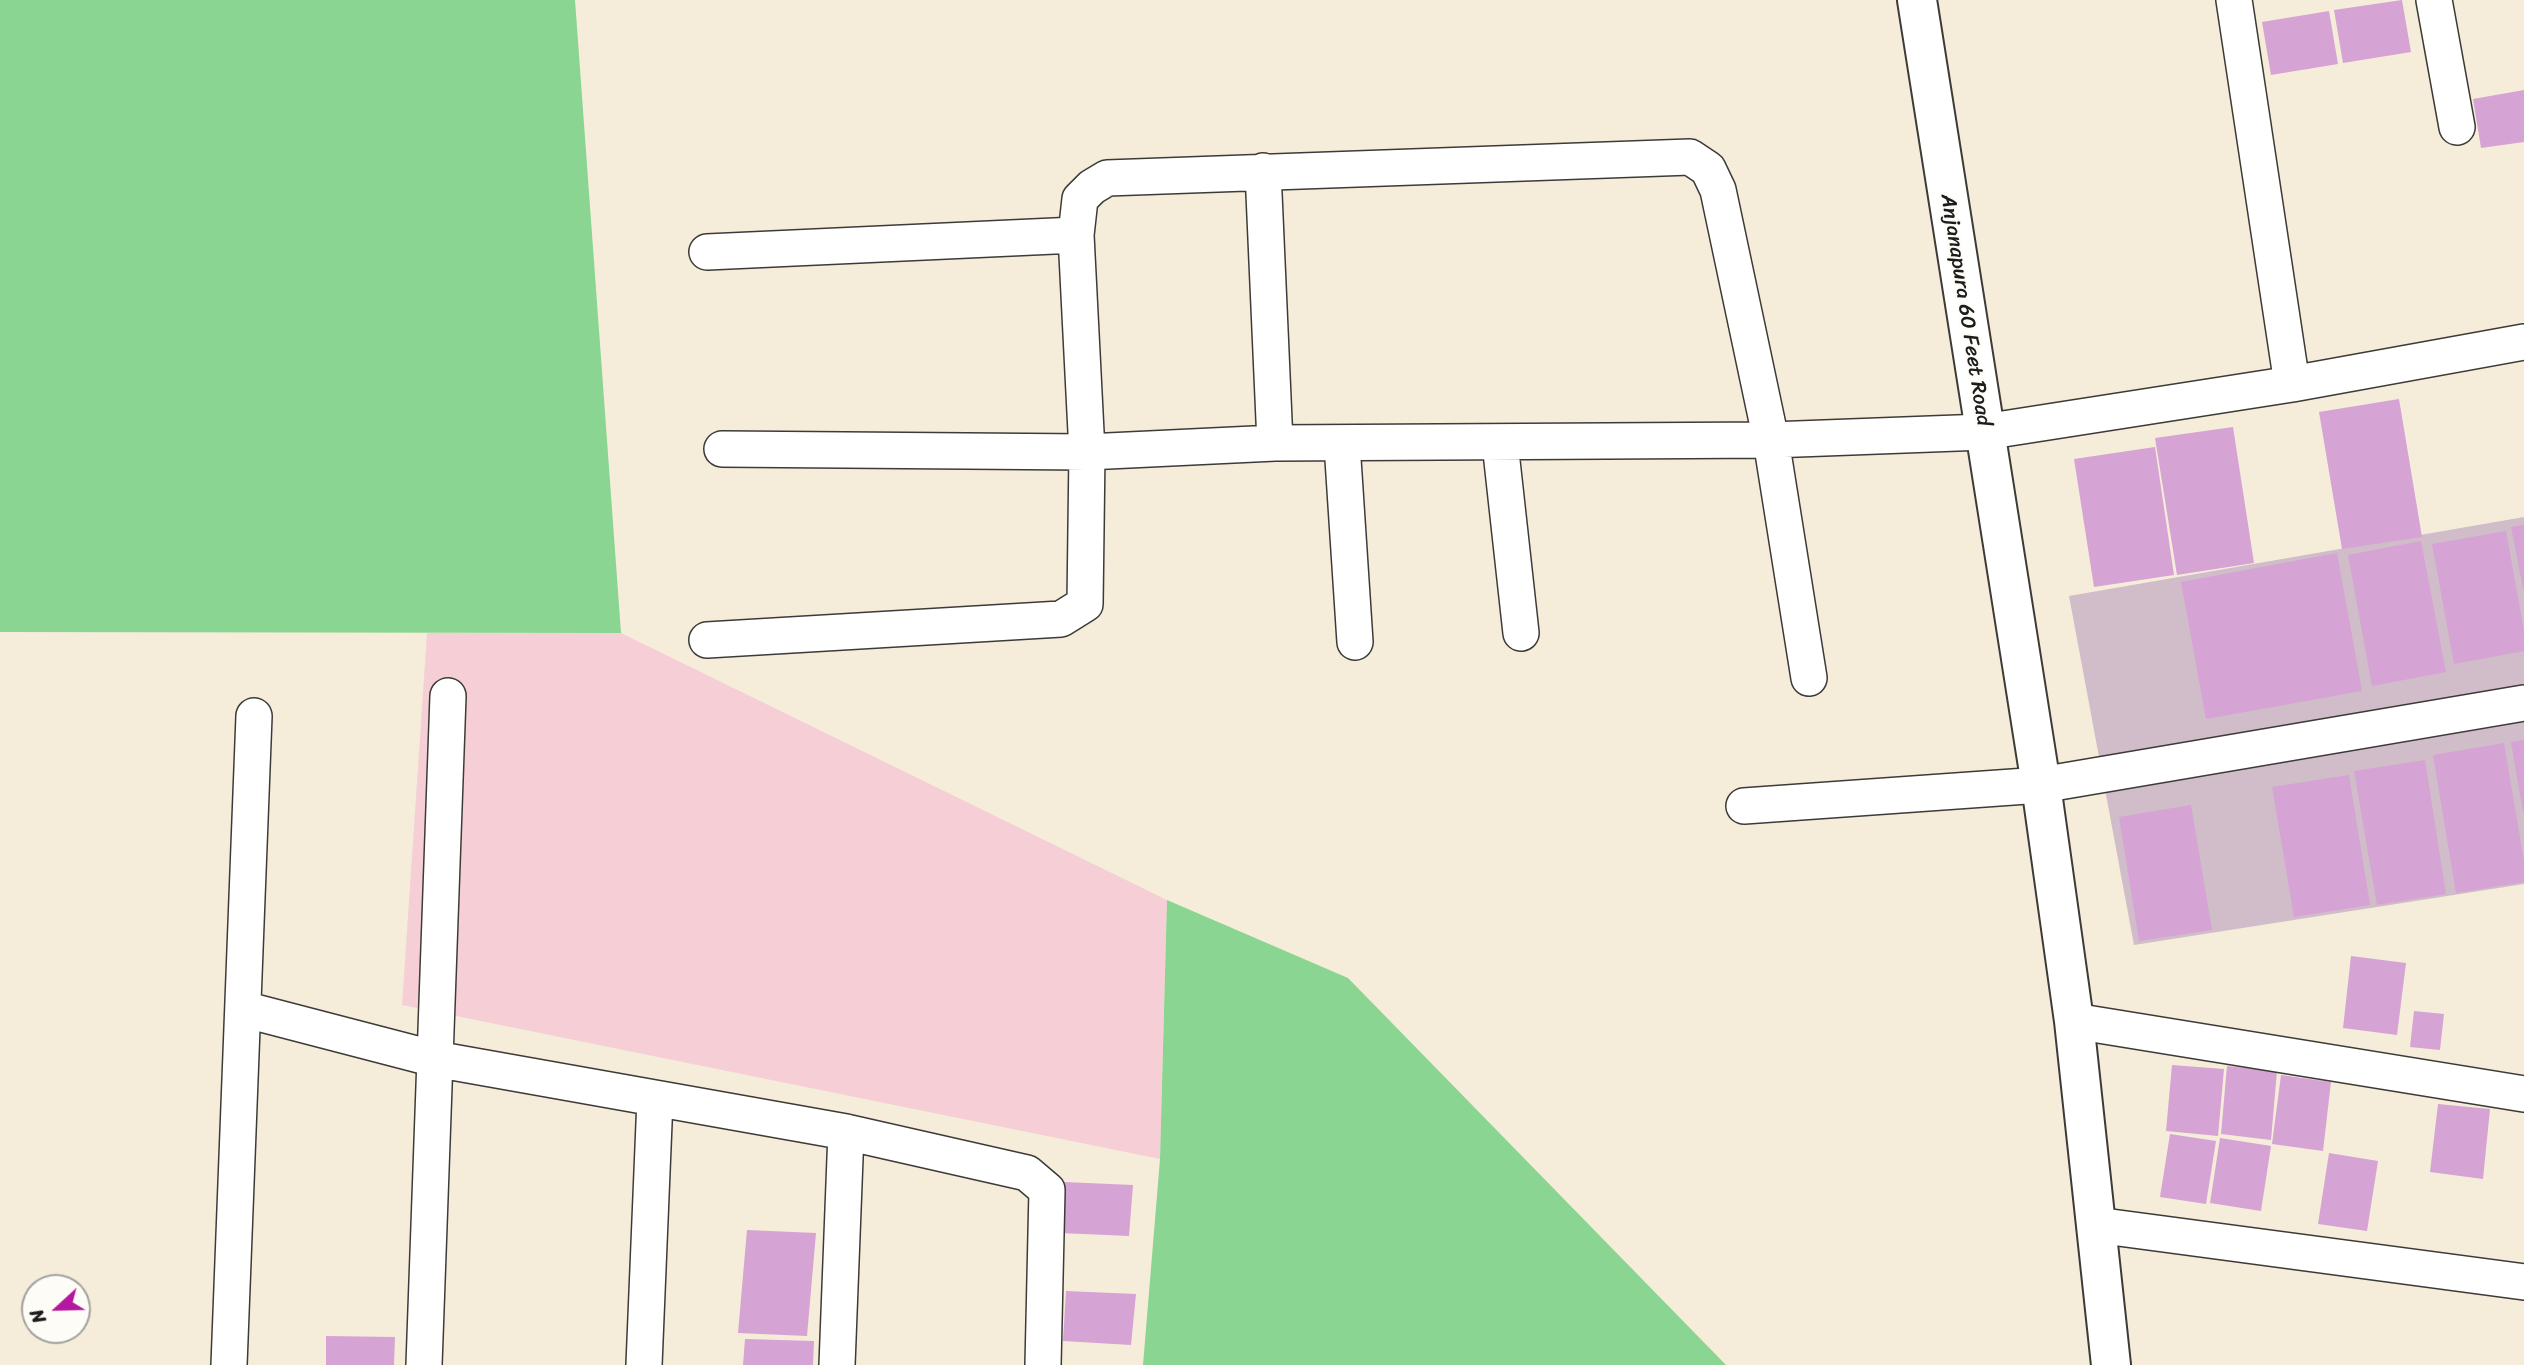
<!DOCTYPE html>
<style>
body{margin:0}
#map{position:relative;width:2524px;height:1365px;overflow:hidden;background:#f5edd9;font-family:Sriracha,sans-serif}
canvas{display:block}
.north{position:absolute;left:21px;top:1274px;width:70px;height:70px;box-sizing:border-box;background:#fdfcf7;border:2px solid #a3a29f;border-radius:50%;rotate:248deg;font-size:19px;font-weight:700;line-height:28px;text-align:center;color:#1c1c1c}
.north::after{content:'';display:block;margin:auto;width:24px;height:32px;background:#b5179e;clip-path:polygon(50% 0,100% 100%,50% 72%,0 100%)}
</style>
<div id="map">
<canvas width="2524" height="1365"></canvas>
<div class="north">N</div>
</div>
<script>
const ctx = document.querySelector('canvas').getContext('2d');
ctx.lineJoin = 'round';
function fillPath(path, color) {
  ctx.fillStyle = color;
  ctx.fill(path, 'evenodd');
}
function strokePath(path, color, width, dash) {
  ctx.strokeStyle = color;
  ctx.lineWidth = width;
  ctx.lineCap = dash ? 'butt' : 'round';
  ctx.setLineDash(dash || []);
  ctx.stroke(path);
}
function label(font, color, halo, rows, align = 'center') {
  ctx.font = font + ' Sriracha,sans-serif';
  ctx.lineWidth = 5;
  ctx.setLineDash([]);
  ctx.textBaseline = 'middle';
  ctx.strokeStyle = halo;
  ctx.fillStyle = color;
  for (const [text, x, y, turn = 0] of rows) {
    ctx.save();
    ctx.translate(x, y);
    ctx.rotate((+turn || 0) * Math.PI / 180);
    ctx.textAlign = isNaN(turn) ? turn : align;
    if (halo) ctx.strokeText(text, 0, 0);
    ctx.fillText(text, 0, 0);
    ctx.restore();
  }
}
fillPath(new Path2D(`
 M427 633H621L1167 900 1160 1159 402 1005Z`), '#f6cfd6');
fillPath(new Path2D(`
 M2524 517V884L2134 945 2069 596Z`), '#d1bdc9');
fillPath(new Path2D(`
 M0 0H575L621 633 0 632Z
 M1167 900 1348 978 1726 1365H1143L1160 1159Z`), '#8ad592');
fillPath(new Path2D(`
 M2402 0 2411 52 2343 63 2334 10Z
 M2329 11 2338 64 2271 75 2262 22Z
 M2524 90V142L2481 148 2473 99Z
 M2399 399 2422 537 2342 549 2319 412Z
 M2233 427 2254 563 2177 575 2155 438Z
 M2155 447 2174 575 2094 587 2074 459Z
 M2524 525V588H2523L2511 527Z
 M2506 531 2524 631V651L2454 664 2432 544Z
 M2421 541 2446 672 2372 686 2348 555Z
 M2337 553 2362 691 2206 719 2181 582Z
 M2524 740V812H2523L2511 742Z
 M2504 743 2524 861V882L2456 893 2433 755Z
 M2425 760 2446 894 2377 905 2354 771Z
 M2349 775 2370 905 2294 917 2272 787Z
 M2191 805 2212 930 2139 941 2119 817Z
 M2351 956 2406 963 2397 1035 2343 1028Z
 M2414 1011 2444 1014 2440 1050 2410 1047Z
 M2172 1065 2224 1069 2218 1136 2166 1131Z
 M2227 1066 2277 1071 2271 1140 2221 1134Z
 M2281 1075 2331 1082 2323 1151 2272 1144Z
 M2438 1104 2490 1109 2483 1179 2430 1172Z
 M2170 1134 2216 1141 2206 1204 2160 1197Z
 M2220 1138 2271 1146 2261 1211 2210 1203Z
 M2329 1153 2378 1161 2367 1231 2318 1224Z
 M1064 1182 1133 1185 1129 1236 1060 1233Z
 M747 1230 816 1233 807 1336 738 1333Z
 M1066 1291 1136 1294 1131 1345 1063 1341Z
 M326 1336 395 1337 394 1365H326Z
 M745 1339 814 1341 813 1365H743Z`), '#d5a3d4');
const minor = new Path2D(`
 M2234 0 2292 384
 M2434 0 2457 127
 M1263 171 1275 443
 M707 252 1076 235
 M1500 443 1521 633
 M1342 444 1355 642
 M722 449 1087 452 1275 443 1771 440 1984 432 2292 384 2524 342
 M707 640 1061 619 1085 604 1087 452 1076 235 1080 199 1092 187 1107 178 1690 157 1708 169 1718 190 1771 440 1809 678
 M1744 806 2041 785 2524 703
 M243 1009 435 1059 846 1132 837 1365
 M2074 1021 2524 1094
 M846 1132 1027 1173 1047 1190 1043 1365
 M2096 1225 2524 1282
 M229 1365 254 716
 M424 1365 448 696
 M644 1365 655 1099`);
const tertiary = new Path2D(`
 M1917 0 2041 785 2074 1021 2111 1365`);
strokePath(minor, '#3d3b38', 38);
strokePath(tertiary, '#3d3b38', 42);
strokePath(minor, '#fff', 35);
strokePath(tertiary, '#fff', 38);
label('21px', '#1c1c1c', '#fdfcf7', [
 ["Anjanapura 60 Feet Road",1965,310,81]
]);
</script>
